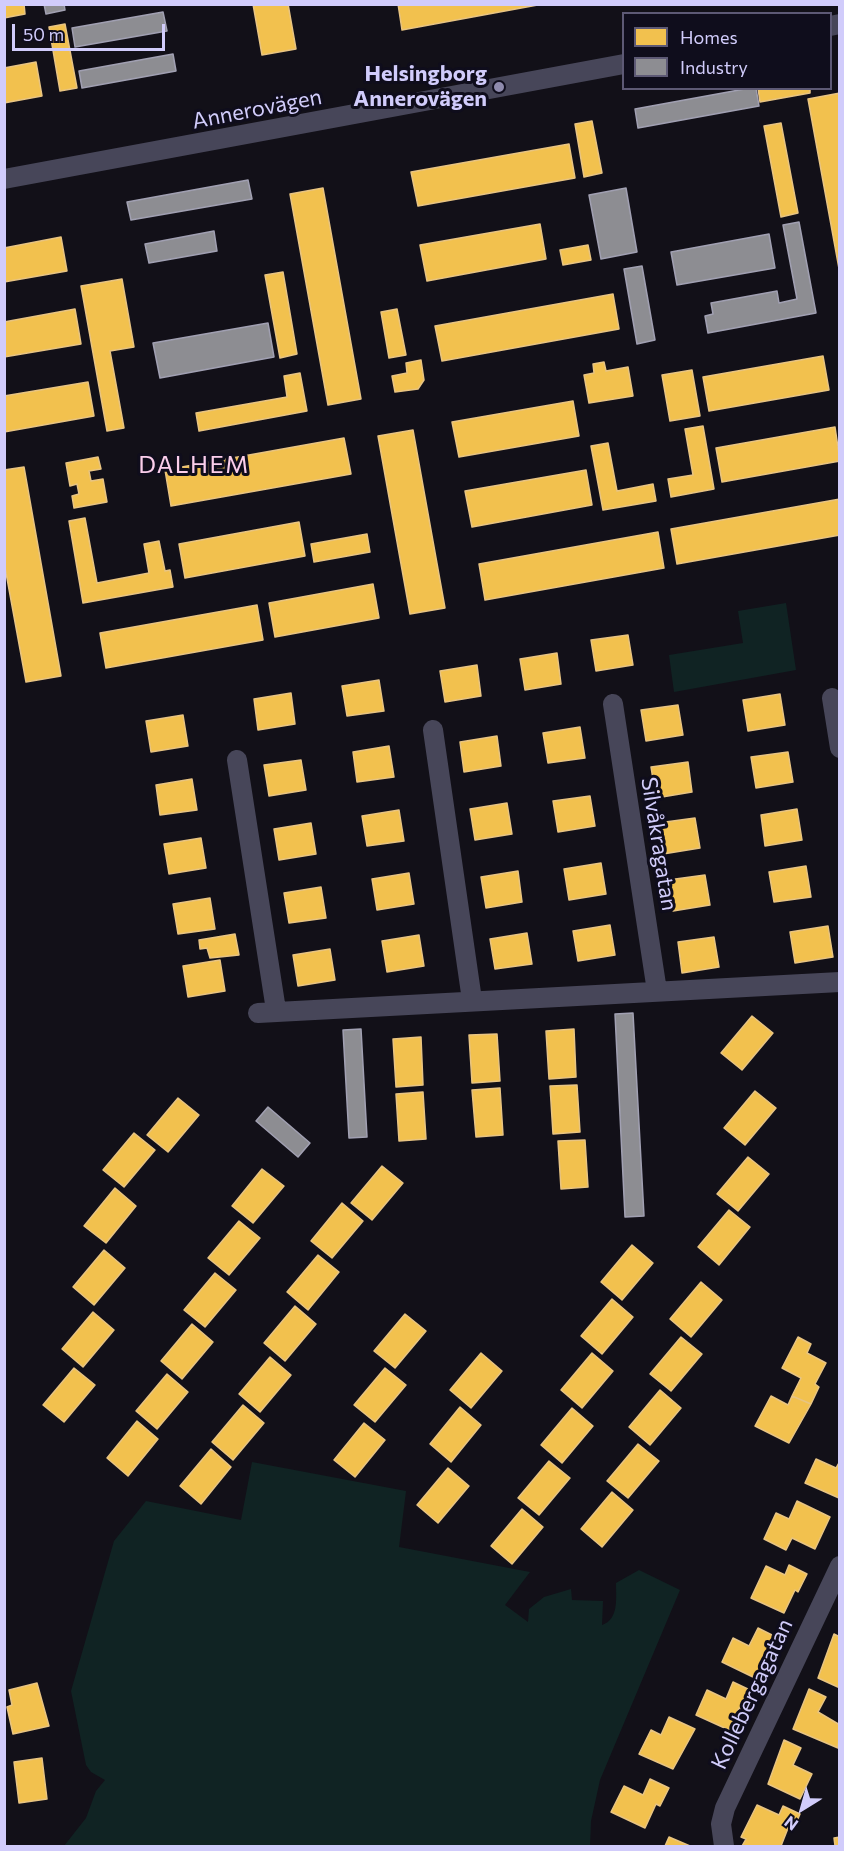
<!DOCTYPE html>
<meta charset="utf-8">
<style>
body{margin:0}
#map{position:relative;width:844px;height:1851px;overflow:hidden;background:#121018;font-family:Commissioner,sans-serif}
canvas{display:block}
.frame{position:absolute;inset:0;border:6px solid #d1ccfb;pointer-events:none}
.legend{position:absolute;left:622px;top:12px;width:210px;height:78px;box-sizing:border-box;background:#0f0d1c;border:2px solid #5d5975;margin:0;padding:8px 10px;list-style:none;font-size:18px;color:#d1ccfb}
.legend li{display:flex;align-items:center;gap:12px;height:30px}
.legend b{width:30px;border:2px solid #5d5975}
.north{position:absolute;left:772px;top:1779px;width:60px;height:60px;-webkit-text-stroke:4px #0f0d1c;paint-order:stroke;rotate:217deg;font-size:16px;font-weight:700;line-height:24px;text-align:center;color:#d1ccfb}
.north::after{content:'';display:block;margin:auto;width:21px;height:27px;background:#d1ccfb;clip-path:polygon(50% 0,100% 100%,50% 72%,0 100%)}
.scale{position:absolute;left:12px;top:24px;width:153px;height:27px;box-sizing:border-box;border:3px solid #d1ccfb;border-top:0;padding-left:8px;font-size:18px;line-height:21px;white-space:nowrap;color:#d1ccfb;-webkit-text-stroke:4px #0f0d1c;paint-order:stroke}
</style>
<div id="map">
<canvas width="844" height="1851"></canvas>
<div class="frame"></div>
<ul class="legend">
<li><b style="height:16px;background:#f2c14e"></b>Homes</li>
<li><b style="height:16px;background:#8d8d92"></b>Industry</li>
</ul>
<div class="north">N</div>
<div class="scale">50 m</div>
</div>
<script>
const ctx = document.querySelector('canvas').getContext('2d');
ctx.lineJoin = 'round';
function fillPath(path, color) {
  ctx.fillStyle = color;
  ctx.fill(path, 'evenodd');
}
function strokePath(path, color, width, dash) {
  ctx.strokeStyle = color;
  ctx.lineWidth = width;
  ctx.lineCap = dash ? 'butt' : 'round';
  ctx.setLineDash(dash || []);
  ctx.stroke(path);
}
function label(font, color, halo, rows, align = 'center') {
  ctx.font = font + ' Commissioner,sans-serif';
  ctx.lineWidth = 6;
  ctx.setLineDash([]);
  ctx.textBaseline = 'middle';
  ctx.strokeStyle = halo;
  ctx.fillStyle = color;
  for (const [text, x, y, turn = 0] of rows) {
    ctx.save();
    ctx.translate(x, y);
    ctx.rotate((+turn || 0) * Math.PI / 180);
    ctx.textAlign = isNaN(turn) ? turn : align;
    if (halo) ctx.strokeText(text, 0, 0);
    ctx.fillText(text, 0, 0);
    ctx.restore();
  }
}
fillPath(new Path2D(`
 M786 603 796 670 674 692 669 655 743 643 738 611Z
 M252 1462 406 1491 399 1547 530 1572 505 1605 528 1622 529 1609 544 1597 571 1589 572 1600 603 1601 602 1625C619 1619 616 1599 616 1583L639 1570 680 1590 600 1780 591 1821 590 1846H64L86 1818 96 1791 105 1780 91 1772 86 1765 71 1691 114 1541 146 1501 241 1520Z`), '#102323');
const homes = new Path2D(`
 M4 4H24L25 14 4 18Z
 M253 4H288L296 49 262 55Z
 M398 4H543L402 30Z
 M65 24 77 88 60 91 49 27Z
 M36 62 42 96 4 103V68Z
 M758 88H810V93L760 102Z
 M840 93V274L808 99Z
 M592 121 602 173 584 177 575 124Z
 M781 123 798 213 781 217 764 126Z
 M569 144 575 178 418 206 411 172Z
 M323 188 361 399 328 405 290 194Z
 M540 224 546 259 427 281 420 245Z
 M61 237 67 271 4 282V248Z
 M588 245 591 260 563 265 560 250Z
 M283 272 297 354 280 358 265 275Z
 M122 279 134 347 110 351 124 428 107 431 81 286Z
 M613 294 619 329 442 361 435 326Z
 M75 309 81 344 4 357V322Z
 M397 309 406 355 389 358 381 312Z
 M823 356 829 390 709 411 703 377Z
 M421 360 424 380 418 389 395 392 392 376 407 373 406 363Z
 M604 362 606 371 628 367 633 396 589 403 584 375 594 373 593 364Z
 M692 370 700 416 670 421 662 375Z
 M300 373 307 411 199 431 196 413 287 397 284 376Z
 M88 382 94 416 4 432V396Z
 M573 401 579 436 459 457 452 422Z
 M703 426 714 489 671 497 668 479 693 475 685 429Z
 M835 427 840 461 722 482 716 448Z
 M413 430 445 608 410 614 378 436Z
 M344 438 351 474 171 506 165 470Z
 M608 443 617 491 653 484 656 501 603 510 591 446Z
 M98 457 101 469 89 471 91 481 103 479 107 502 74 508 72 496 79 494 77 484 70 486 66 463Z
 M24 467 61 676 26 682 4 562V470Z
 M586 470 592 505 472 527 465 491Z
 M840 499V535L677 564 671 529Z
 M85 518 97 583 149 573 144 544 159 541 165 571 170 570 173 587 83 603 69 521Z
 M299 522 305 556 185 578 179 544Z
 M658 532 664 568 485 600 479 564Z
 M367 534 370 552 314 562 311 544Z
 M373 584 379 618 275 637 269 603Z
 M257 605 263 640 106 668 100 633Z
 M628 635 633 665 596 671 591 640Z
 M557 653 561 684 525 690 520 659Z
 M477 665 481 696 445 702 440 671Z
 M379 680 384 711 347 716 342 686Z
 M291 693 295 724 258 730 254 699Z
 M780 694 785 725 748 731 743 700Z
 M678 705 683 735 646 741 641 710Z
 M183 715 188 746 151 752 146 721Z
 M580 727 585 758 548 763 543 733Z
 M497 736 501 766 464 772 460 742Z
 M389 746 394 777 357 782 353 752Z
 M788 752 793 782 756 788 751 757Z
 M301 760 306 790 269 796 264 765Z
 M688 762 692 792 656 798 651 767Z
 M192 779 197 810 160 815 156 785Z
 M590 796 595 826 558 832 553 801Z
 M507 803 512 834 475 840 470 809Z
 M797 809 802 840 765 846 761 815Z
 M399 810 404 841 367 846 362 816Z
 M695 818 700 848 663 854 658 823Z
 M311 823 316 854 279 860 274 829Z
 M201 838 206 868 169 874 164 844Z
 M601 863 606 894 569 900 564 869Z
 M806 866 811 897 774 902 769 872Z
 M518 871 522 902 486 908 481 877Z
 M409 873 414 904 377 910 372 879Z
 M705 875 710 905 673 911 668 880Z
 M321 887 326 918 289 923 284 893Z
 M210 898 215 929 178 934 173 904Z
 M610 925 615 955 578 961 573 931Z
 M828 926 833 957 795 963 790 932Z
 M527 933 532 964 495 969 490 939Z
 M235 934 239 955 210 958 207 948 200 949 199 940Z
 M419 935 424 966 387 972 382 941Z
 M714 937 719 967 682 973 678 942Z
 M330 949 335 980 298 986 293 955Z
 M220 960 225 991 188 997 183 966Z
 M752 1016 773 1033 742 1070 721 1053Z
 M574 1029 576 1077 549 1079 546 1031Z
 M497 1034 500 1081 472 1083 469 1035Z
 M421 1037 423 1085 396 1087 393 1039Z
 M577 1085 580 1132 553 1134 550 1086Z
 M500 1088 503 1135 476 1137 472 1090Z
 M755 1091 776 1108 745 1145 724 1128Z
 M423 1092 426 1139 399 1141 396 1094Z
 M178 1098 199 1115 168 1152 147 1135Z
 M134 1133 155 1150 124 1187 103 1170Z
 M585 1140 588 1187 561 1189 558 1141Z
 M748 1157 769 1174 738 1211 717 1194Z
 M382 1166 403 1183 372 1220 351 1203Z
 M262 1169 284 1186 253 1223 232 1206Z
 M115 1188 136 1206 106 1243 84 1226Z
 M342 1203 363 1221 332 1258 311 1241Z
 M729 1210 750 1227 719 1265 698 1247Z
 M239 1221 260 1238 229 1275 208 1258Z
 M632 1245 653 1263 622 1300 601 1282Z
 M104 1250 125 1268 94 1305 73 1287Z
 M318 1255 339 1272 308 1310 287 1292Z
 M215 1273 236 1290 205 1327 184 1310Z
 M701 1282 722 1300 691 1337 670 1319Z
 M612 1299 633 1317 602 1354 581 1336Z
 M295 1306 316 1324 285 1361 264 1343Z
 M93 1312 114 1330 83 1367 62 1349Z
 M405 1314 426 1331 395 1368 374 1351Z
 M192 1324 213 1342 182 1379 161 1361Z
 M681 1337 702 1354 671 1391 650 1374Z
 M798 1337 811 1344 807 1353 826 1363 815 1384 819 1387 811 1404 792 1396 801 1378 782 1368Z
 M481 1353 502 1371 471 1408 450 1390Z
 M592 1353 613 1371 582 1408 561 1390Z
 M270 1357 291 1375 260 1412 239 1394Z
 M74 1368 95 1385 64 1422 43 1405Z
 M385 1368 406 1385 375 1422 354 1405Z
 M167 1374 188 1392 157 1429 136 1411Z
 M660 1390 681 1408 650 1445 629 1427Z
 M771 1396 788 1405 792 1396 811 1404 789 1443 755 1426Z
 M243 1405 264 1423 233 1460 212 1442Z
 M460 1407 481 1425 451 1462 430 1444Z
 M572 1408 593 1426 562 1463 541 1445Z
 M137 1421 158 1439 128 1476 107 1458Z
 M364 1423 385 1440 355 1477 334 1460Z
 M638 1444 659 1461 628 1498 607 1481Z
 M211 1449 231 1467 201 1504 180 1486Z
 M816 1459 836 1468 840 1461 839 1498 805 1483Z
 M549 1461 570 1478 539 1515 518 1498Z
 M448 1468 469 1486 438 1523 417 1505Z
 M612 1492 633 1510 602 1547 581 1529Z
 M797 1501 830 1517 815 1549 792 1538 786 1550 764 1539 776 1513 789 1519Z
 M522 1509 543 1527 512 1564 491 1546Z
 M789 1565 807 1574 798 1592 795 1590 784 1613 751 1598 766 1566 785 1575Z
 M758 1628 778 1638 755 1678 722 1662 733 1638 749 1646Z
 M834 1634 840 1637V1688L818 1678Z
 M733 1682 752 1691 743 1710 739 1708 729 1730 696 1715 707 1690 726 1699Z
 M37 1683 49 1726 13 1734 7 1707 12 1705 9 1690Z
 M809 1689 826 1697 818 1712 840 1725 838 1748 793 1729Z
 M669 1717 695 1729 673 1769 639 1754 651 1730 661 1735Z
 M784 1740 801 1748 793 1765 812 1774 800 1799 768 1784Z
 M42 1758 47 1799 19 1803 14 1762Z
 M650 1779 669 1788 660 1806 656 1804 645 1828 611 1812 624 1786 643 1795Z
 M757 1805 779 1815 783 1806 800 1814 797 1821 792 1818 781 1846H742L746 1839 741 1837Z
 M669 1837 690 1846H665Z
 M840 1837V1846H835L834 1838Z`);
fillPath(homes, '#f2c14e');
strokePath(homes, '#e8c482', 1.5);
const industry = new Path2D(`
 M44 4H64L65 10 46 14Z
 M163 12 167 31 75 47 72 28Z
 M173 54 176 71 82 88 79 71Z
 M750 88H756L759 106 638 128 635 109Z
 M248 180 252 199 131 220 127 202Z
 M626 188 637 252 601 259 589 195Z
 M799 222 816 313 708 333 705 316 713 314 711 303 777 291 779 303 797 299 783 225Z
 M214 231 217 251 149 263 145 244Z
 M769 234 775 268 677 285 671 252Z
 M642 266 655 340 637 344 624 269Z
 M268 323 274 357 160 378 153 343Z
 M633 1013 644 1216 625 1217 615 1014Z
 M361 1029 367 1137 349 1138 343 1030Z
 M268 1107 310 1143 298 1157 256 1121Z`);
fillPath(industry, '#8d8d92');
strokePath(industry, '#a1a0b2', 1.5);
strokePath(new Path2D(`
 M830 26 840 24
 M4 179 624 64
 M832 698 840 748
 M613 704 657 991
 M433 730 472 1000
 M237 760 276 1010
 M258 1013 840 982
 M724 1846 721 1824 725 1808 840 1566`), '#474659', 20);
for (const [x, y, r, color] of [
 [499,87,6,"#8e8aac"]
]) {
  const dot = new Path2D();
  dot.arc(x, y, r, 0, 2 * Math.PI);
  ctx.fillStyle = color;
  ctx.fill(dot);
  strokePath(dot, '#0f0d1c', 2);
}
label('bold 22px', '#d1ccfb', '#0f0d1c', [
 ["Helsingborg",487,74],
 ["Annerovägen",487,99]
], 'right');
label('22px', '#d1ccfb', '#0f0d1c', [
 ["Annerovägen",257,109,-11],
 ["Silvåkragatan",659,844,81],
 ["Kollebergagatan",752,1694,-65]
]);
ctx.letterSpacing = '1.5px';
label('24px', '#fbceeb', '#0f0d1c', [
 ["DALHEM",194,465]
]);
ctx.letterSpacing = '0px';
</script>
